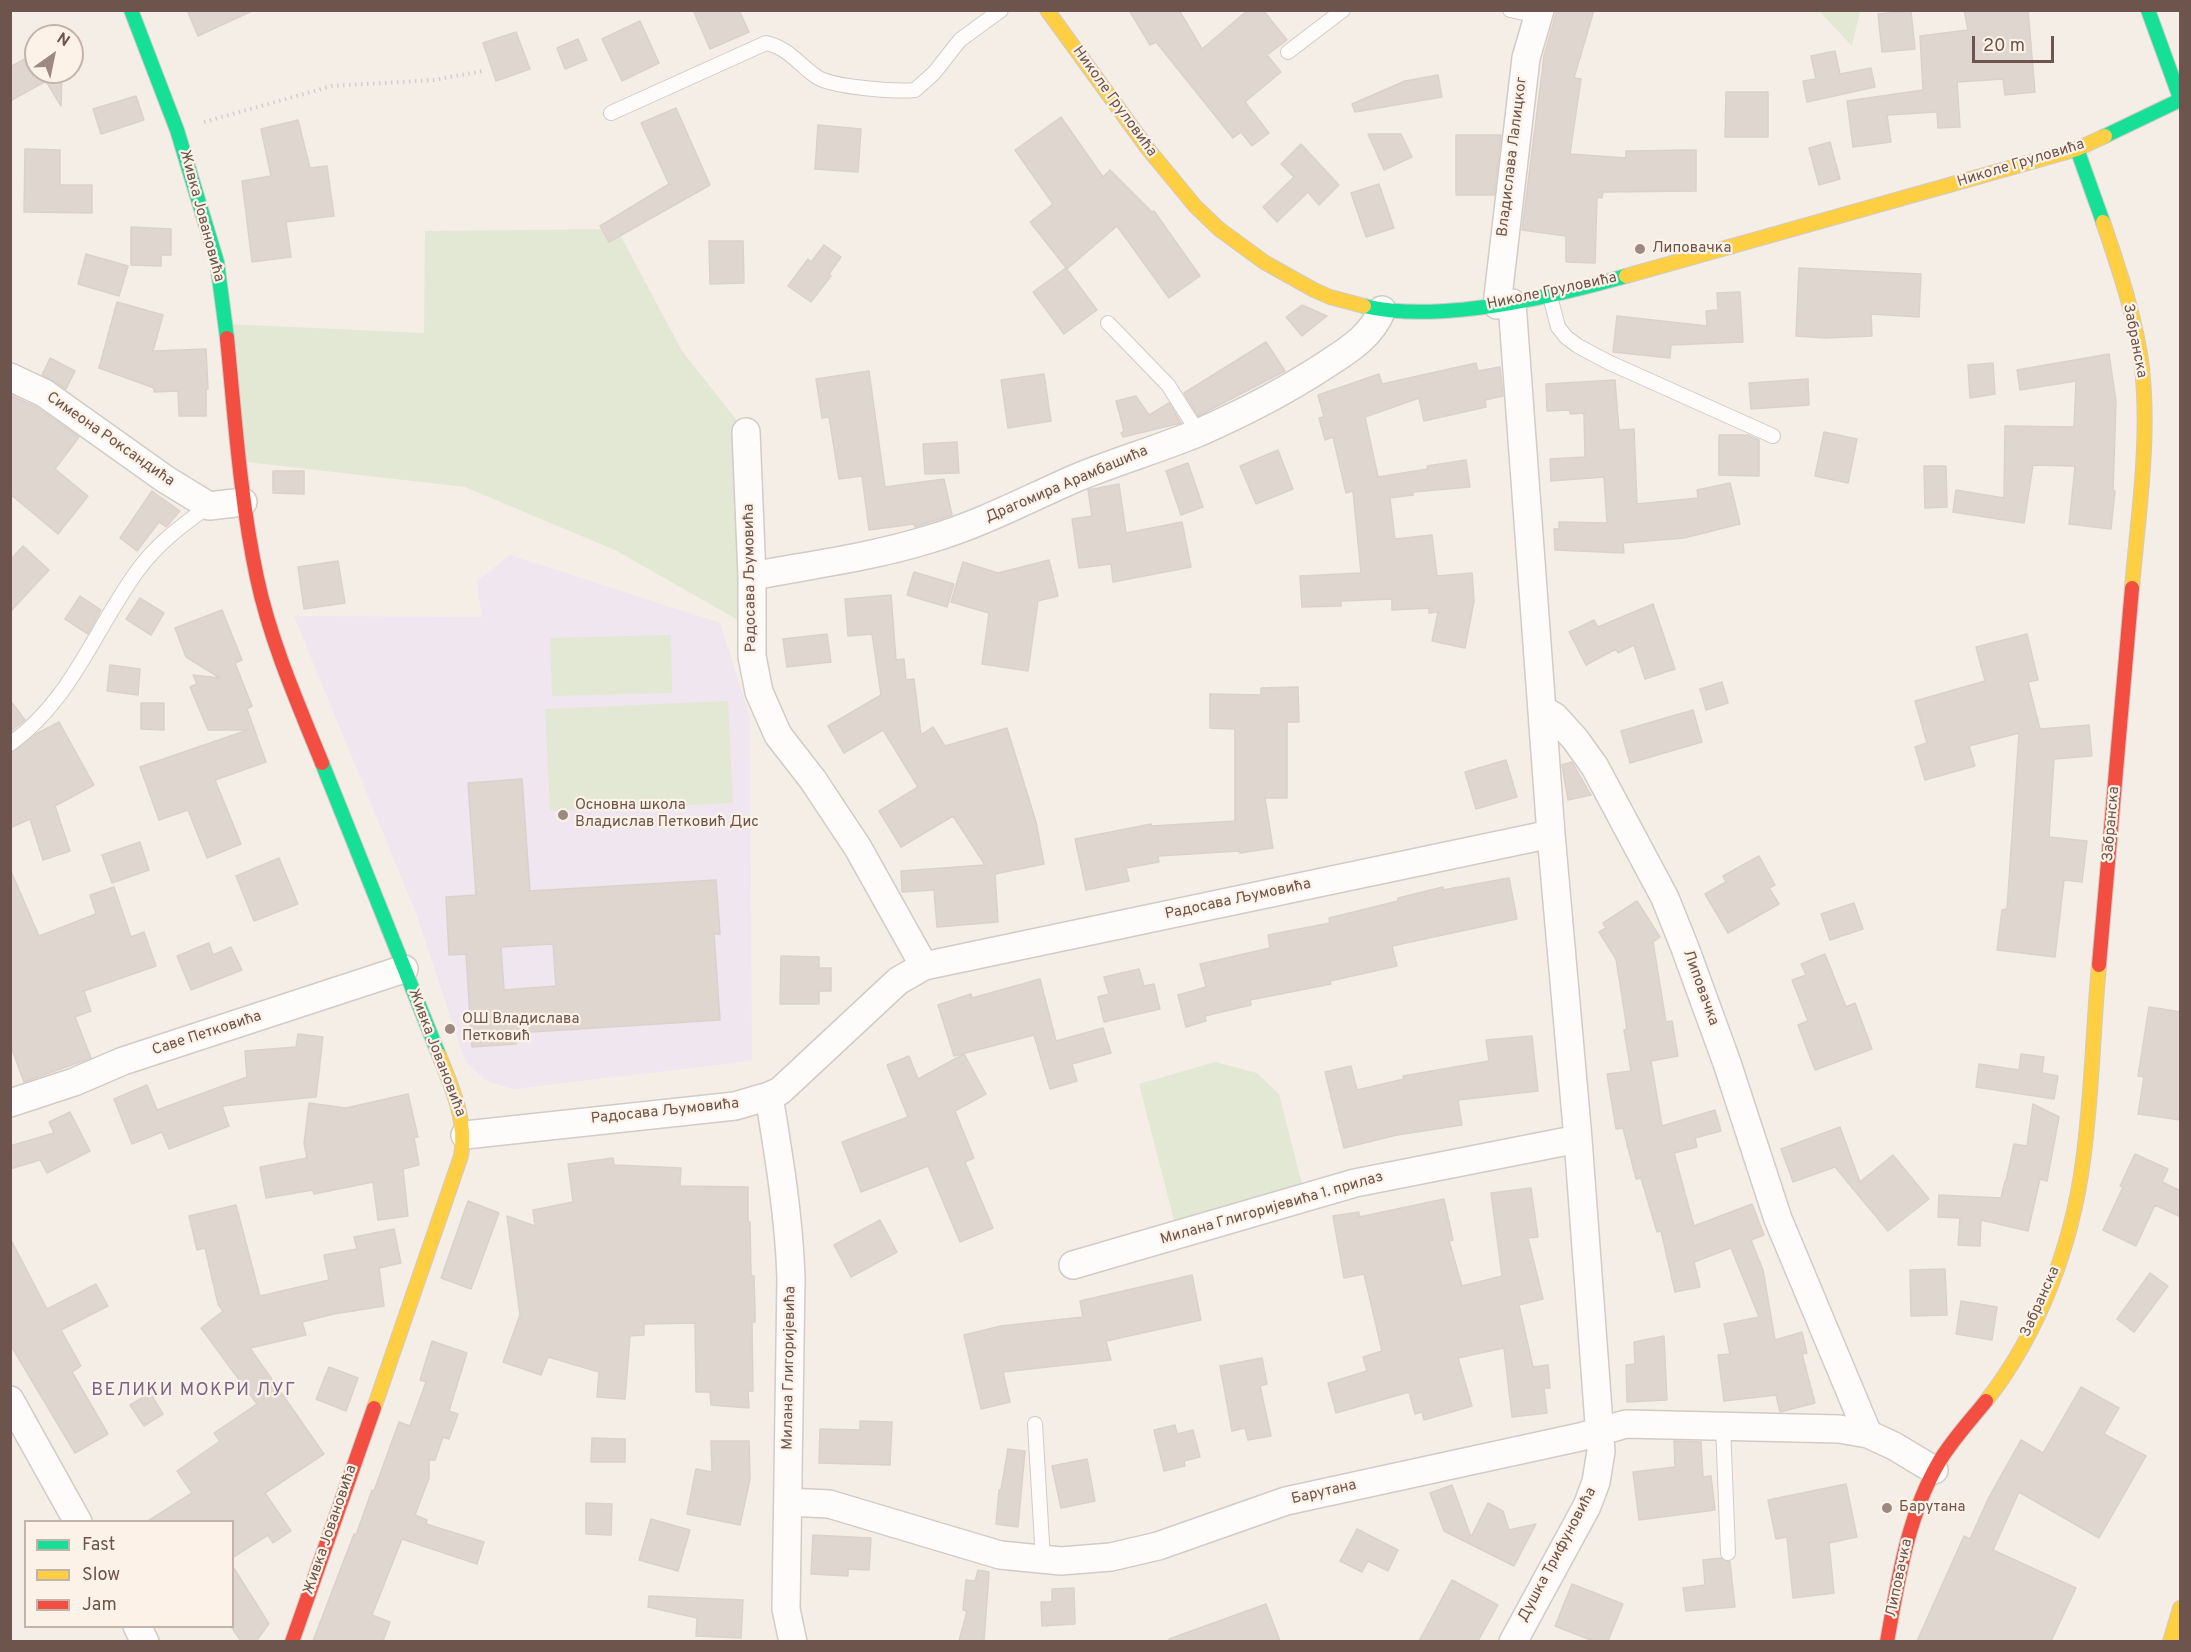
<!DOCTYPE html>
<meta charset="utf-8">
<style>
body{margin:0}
#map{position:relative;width:2191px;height:1652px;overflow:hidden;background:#f4eee7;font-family:Overpass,sans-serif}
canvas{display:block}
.frame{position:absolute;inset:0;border:12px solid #6d544c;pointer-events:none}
.legend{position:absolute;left:24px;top:1520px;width:210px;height:108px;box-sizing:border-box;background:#fcf2e7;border:2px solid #c3b3a9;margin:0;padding:8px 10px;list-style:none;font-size:18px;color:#6d544c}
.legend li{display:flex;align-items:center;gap:12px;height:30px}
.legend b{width:30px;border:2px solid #c3b3a9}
.north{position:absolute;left:24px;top:24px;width:60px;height:60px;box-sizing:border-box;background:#fcf2e7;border:2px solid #c3b3a9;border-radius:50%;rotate:33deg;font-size:16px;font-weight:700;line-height:24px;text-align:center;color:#6d544c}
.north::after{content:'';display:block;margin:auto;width:21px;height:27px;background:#9c8a82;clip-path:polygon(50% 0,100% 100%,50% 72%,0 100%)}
.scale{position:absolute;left:1972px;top:36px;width:82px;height:27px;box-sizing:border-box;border:3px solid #6d544c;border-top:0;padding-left:8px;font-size:18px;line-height:21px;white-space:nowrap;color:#6d544c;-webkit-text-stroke:4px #fcf2e7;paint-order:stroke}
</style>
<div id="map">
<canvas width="2191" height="1652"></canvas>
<div class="frame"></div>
<ul class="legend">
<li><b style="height:8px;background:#16e098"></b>Fast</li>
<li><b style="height:8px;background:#ffcf43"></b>Slow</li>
<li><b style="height:8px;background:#f24e42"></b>Jam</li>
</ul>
<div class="north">N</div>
<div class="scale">20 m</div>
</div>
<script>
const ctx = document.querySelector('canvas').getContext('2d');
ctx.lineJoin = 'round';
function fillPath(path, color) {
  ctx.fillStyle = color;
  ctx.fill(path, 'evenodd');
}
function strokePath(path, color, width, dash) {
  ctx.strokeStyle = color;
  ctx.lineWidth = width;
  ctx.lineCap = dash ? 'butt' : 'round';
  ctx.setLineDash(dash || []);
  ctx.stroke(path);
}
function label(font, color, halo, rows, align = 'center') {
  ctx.font = font + ' Overpass,sans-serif';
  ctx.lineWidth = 4.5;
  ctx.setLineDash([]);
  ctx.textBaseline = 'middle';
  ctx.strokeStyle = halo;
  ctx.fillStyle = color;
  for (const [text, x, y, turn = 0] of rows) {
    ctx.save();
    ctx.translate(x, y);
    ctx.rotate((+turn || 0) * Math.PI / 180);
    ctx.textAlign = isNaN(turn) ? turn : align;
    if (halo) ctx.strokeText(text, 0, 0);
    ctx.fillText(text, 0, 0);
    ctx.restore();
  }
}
fillPath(new Path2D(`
 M510 555 720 623 750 717 752 1061 513 1089 485 1080 465 1061 416 913 294 616 482 617 477 581Z`), '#efe6ef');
fillPath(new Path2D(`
 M1819 11H1860L1852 46Z
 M617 229 682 351 746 432 752 628 617 551 465 487 238 461 226 324 424 333 425 231Z
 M671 635 672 693 552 696 550 638Z
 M728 701 733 803 550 811 545 709Z
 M1215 1062 1257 1073 1279 1094 1306 1200 1177 1232 1139 1084Z`), '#e2e8d3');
const building = new Path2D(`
 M187 10H254L198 36Z
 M693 10H739L749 32 710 49Z
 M1129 10H1179L1202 49 1248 10H1263L1287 40 1267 55 1281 72 1245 102 1269 133 1252 146 1241 132 1233 138 1156 42 1150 45Z
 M1557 10H1594L1574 78 1581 79 1570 154 1626 158V151L1696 150V191L1603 192 1602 198 1597 197 1595 263 1566 262V236L1522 230 1544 56Z
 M1964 10H2028L2035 92 2005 95 2003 79 1957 82 1960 127 1938 128 1937 112 1887 115 1891 142 1853 147 1847 101 1923 90 1920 36 1968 30Z
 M1911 11 1915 49 1882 52 1878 14Z
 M640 21 659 63 622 81 602 39Z
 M516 32 530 69 496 81 483 43Z
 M578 39 587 60 565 69 557 48Z
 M1835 51 1840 74 1871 68 1875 87 1807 102 1803 81 1816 79 1811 56Z
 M36 53V72H62L61 106 46 81 10 101V67Z
 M1438 75 1442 97 1355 112 1352 104 1405 81Z
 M1726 92H1768V137H1725Z
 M136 96 144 120 101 134 93 109Z
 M676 108 710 185 609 242 600 226 669 184 641 123Z
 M1061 117 1103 177 1110 170 1152 212 1154 211 1200 276 1169 298 1117 226 1067 269 1030 222 1053 204 1015 150Z
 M298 120 310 168 327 166 334 216 286 222 291 257 252 262 242 181 271 176 261 129Z
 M818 125 861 129 858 172 815 169Z
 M1368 134H1401L1412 157 1384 170Z
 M1456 135H1501L1494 195H1456Z
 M1830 142 1840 179 1819 185 1809 148Z
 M1301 144 1339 185 1319 205 1308 192 1277 222 1263 207 1294 177 1281 164Z
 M25 149 60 150V185H92V213L24 212Z
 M1379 184 1394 228 1366 237 1351 193Z
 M131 227 171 229V255H161V266L131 265Z
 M709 241H743L744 283 710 284Z
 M824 245 841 257 829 274 831 276 811 302 788 286 808 259 811 262Z
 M86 254 128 266 119 296 78 284Z
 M1066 268 1097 310 1064 334 1033 292Z
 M1799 268 1921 274 1919 317 1871 314 1872 336 1825 338 1796 336Z
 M1740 292 1743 342 1671 345 1670 358 1613 352 1617 316 1707 326 1706 311 1718 310 1717 293Z
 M117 302 163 315 153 351 206 349 208 389H206V416H179L178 391 154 392V388L99 368Z
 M1302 305 1327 316 1302 336 1286 317Z
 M1266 342 1285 371 1198 416 1184 393Z
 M2109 354 2116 401 2113 490 2115 491 2111 529 2069 524 2075 467 2073 466 2033 465 2024 523 1953 512 1956 490 2004 498 2005 426 2074 427 2076 381 2020 390 2017 370Z
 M50 358 75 371 66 389 42 375Z
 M1476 363 1478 371 1500 367 1503 396 1485 400 1486 407 1424 421 1419 398 1365 417 1378 477 1428 469 1427 466 1466 460 1470 487 1413 492V495L1390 498 1395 539 1432 535 1437 576 1472 573 1474 601 1465 648 1432 641 1438 612 1429 613V608L1392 610V599L1341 601V606L1302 607 1300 576 1361 573 1353 491 1346 493 1333 437 1325 440 1319 418 1324 417 1318 395 1379 374 1382 384Z
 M1993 363 1995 394 1970 398 1968 365Z
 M869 371 885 487 944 479 952 515 915 527 914 524 869 530 862 476 839 479 829 417 822 418 816 379Z
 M1044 374 1051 421 1008 428 1001 380Z
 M1808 379 1809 405 1751 409 1749 383Z
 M1615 380 1619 430 1634 429 1637 504 1698 498 1697 490 1730 483 1740 524 1684 538 1623 543 1624 553 1555 550 1554 529H1559V522L1607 523 1604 477 1551 481 1550 459 1585 457 1584 413 1570 414V410L1547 411 1546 384Z
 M10 395 36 407 79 437 55 469 88 496 58 534 10 494Z
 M1136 396 1149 415 1169 403 1181 423 1123 437 1121 433 1124 431 1116 401Z
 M1824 432 1857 439 1848 483 1815 476Z
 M1719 435H1748L1759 440V476L1719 475Z
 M957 442 959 473 925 474 923 444Z
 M1278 450 1293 489 1256 504 1240 466Z
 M1188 463 1203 507 1181 515 1166 471Z
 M1924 466H1946L1947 507 1925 508Z
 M273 471H304V494L273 493Z
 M1119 484 1126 533 1182 522 1191 567 1113 582 1111 564 1079 568 1072 519 1092 516 1088 490Z
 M152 491 180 511 166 527 159 522 137 551 120 538Z
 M23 546 49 570 10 612V560Z
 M1049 560 1058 596 1038 601 1028 671 982 664 989 613 951 602 963 562 998 573Z
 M338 561 345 603 304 609 298 567Z
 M914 572 954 584 947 607 907 595Z
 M891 595 896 660 904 659 906 680 914 679 921 735 933 727 945 746 1007 728 1036 822 1044 864 995 874 998 922 937 927 934 890 902 892 901 871 985 865 953 816 901 847 879 811 918 787 883 730 844 753 828 726 881 695 872 634 848 636 845 599Z
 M80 596 101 610 88 634 65 619Z
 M140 598 164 613 151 635 126 619Z
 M1653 604 1675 669 1645 679 1634 645 1618 653 1616 649 1586 665 1569 632 1594 620 1598 627Z
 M222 610 242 660 235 663 252 706 247 709 266 762 215 780 241 844 207 858 188 810 159 820 140 767 248 730H208L190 687 197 684 193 675 220 678 186 657 175 628Z
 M827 634 831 662 787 667 783 639Z
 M2027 634 2038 680 2028 682 2040 729 2089 725 2092 756 2054 759 2049 837 2087 841 2082 882 2064 880 2055 957 1997 950 2002 910 2007 909 2019 733 1969 746 1975 766 1925 780 1915 747 1927 743 1915 701 1985 681 1976 647Z
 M110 665 140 669 138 695 107 691Z
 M1722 682 1728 703 1706 710 1700 689Z
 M1298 687 1299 722H1287V798H1265L1273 848 1240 853 1239 851 1158 856 1159 862 1126 868 1129 881 1086 890 1075 839 1151 824 1152 826 1235 821V729L1210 728V694L1261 695V688Z
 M10 700 25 720 10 732Z
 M141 703H164V730L141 729Z
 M1693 710 1702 742 1630 763 1621 731Z
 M59 722 94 785 55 806 70 851 43 860 30 819 10 828V753L36 734Z
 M1506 760 1517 797 1476 809 1465 772Z
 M1572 762 1591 795 1568 800 1562 765Z
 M522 779 530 891 716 880 720 934H714L720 1020 515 1033 516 1044 472 1047 466 954 449 955 446 897 476 895 468 783ZM553 944 556 986 504 990 501 947Z
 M140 842 149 870 112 883 102 855Z
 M1759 856 1775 885 1769 888 1779 904 1728 933 1705 894 1726 882 1723 876Z
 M279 858 298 904 254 921 236 876Z
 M10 869 39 936 96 914 90 895 114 887 131 937 144 932 156 966 84 991 91 1011 75 1017 91 1058 24 1082 10 1044Z
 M1509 878 1517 919 1392 946 1397 966 1330 981 1331 984 1250 1000 1251 1005 1205 1016 1206 1021 1186 1027 1178 995 1206 987 1200 964 1270 948 1268 935 1330 923 1329 918 1398 901V898L1443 887V890Z
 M1637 901 1660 937 1653 942 1666 1022 1672 1021 1678 1056 1651 1061 1662 1126 1715 1110 1721 1131 1695 1138 1697 1147 1674 1153 1694 1226 1752 1204 1764 1235 1751 1240 1763 1270 1775 1340 1802 1332 1807 1353 1802 1354 1815 1403 1780 1412 1776 1395 1724 1401 1718 1355 1730 1354 1724 1324 1759 1317 1731 1248 1694 1262 1700 1287 1675 1292 1661 1231 1657 1232 1641 1178 1636 1179 1623 1128 1616 1129 1607 1074 1631 1071 1624 1030 1627 1029 1616 959 1599 932 1606 928 1603 923Z
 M1854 903 1863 929 1830 940 1821 914Z
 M209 943 213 955 231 947 242 970 191 990 177 956Z
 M1825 954 1846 1007 1855 1003 1872 1049 1815 1070 1798 1025 1808 1021 1792 980 1806 975 1801 964Z
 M781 956 819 957V968H831V991H819V1004H780Z
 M1139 969 1144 986 1154 984 1160 1009 1104 1022 1098 997 1109 994 1104 977Z
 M1040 979 1056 1041 1103 1028 1111 1053 1072 1064 1077 1081 1050 1089 1034 1035 954 1056 938 1005 971 994 972 998Z
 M2149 1007 2181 1012V1120L2138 1114 2144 1077 2138 1076Z
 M298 1034 323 1037 316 1097 222 1106 229 1126 169 1149 162 1132 132 1144 114 1099 147 1085 157 1110 247 1077 245 1051 296 1047Z
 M1532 1036 1538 1091 1458 1100 1462 1125 1397 1135 1344 1148 1325 1072 1351 1066 1357 1090 1404 1079 1403 1076 1489 1061 1486 1040Z
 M964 1054 986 1094 955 1111 974 1158 965 1162 993 1228 960 1242 928 1166 861 1192 842 1142 908 1117 887 1065 909 1056 918 1079Z
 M2021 1054 2044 1057 2042 1073 2058 1076 2054 1099 1976 1087 1979 1064 2019 1070Z
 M408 1094 418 1137H414L419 1165 403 1169 408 1216 378 1220 373 1182 314 1194 313 1190 266 1198 260 1167 307 1158 304 1143 309 1103 346 1108Z
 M2033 1104 2059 1117 2047 1181 2040 1179 2028 1231 1981 1220 1980 1246 1958 1245 1960 1218 1938 1217 1939 1195 2001 1198 2005 1181H2006L2014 1144 2027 1146Z
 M70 1112 90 1151 47 1173 40 1160 10 1169V1146L54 1133 49 1122Z
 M1840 1127 1860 1182 1893 1155 1929 1199 1888 1231 1835 1167 1793 1182 1781 1149Z
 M2135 1154 2168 1169 2162 1182 2181 1191V1217L2155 1205 2136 1246 2103 1230 2123 1187 2120 1186Z
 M613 1158 614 1165 681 1168 680 1186 748 1187V1222H750L751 1276H754L755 1312V1322H752L753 1391H748L749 1408 711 1405 710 1392H696L695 1323 644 1324V1335L630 1336 625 1399 597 1397 599 1372 548 1357 541 1375 503 1362 520 1315 507 1216 535 1226 533 1210 573 1202 568 1164Z
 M1531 1188 1538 1237 1528 1238 1543 1299 1519 1305 1533 1367 1548 1365 1550 1388H1544L1547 1413 1512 1417 1504 1348 1458 1358 1472 1406 1424 1420 1422 1412 1415 1414 1409 1392 1336 1413 1328 1383 1367 1371 1363 1357 1382 1351 1364 1274 1344 1278 1333 1216 1359 1212V1217L1444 1199 1453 1240 1449 1241 1462 1286 1502 1276 1491 1193Z
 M468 1201 499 1213 471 1289 441 1278Z
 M236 1205 260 1296 329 1280 324 1255 357 1249 354 1237 394 1229 401 1263 379 1268 384 1306 334 1314 302 1322 306 1335 250 1348 324 1454 265 1493 291 1531 273 1543 268 1535 232 1558V1521H148L192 1493 177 1471 220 1441 214 1433 257 1404 201 1328 223 1311 218 1304 205 1248 197 1250 189 1216Z
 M880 1220 897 1252 851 1277 834 1245Z
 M10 1238 47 1309 96 1284 108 1306 61 1330 81 1366 72 1372 108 1434 75 1453 10 1344Z
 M1945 1269 1947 1315 1911 1316 1910 1270Z
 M2150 1273 2168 1286 2134 1332 2117 1319Z
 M1192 1275 1201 1320 1106 1341 1111 1360 1003 1372 1010 1402 981 1409 964 1335 1001 1326 1083 1317 1080 1301Z
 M1961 1301 1997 1307 1992 1340 1956 1334Z
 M1664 1336 1667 1400 1627 1402 1626 1365 1635 1364 1634 1342Z
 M432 1341 467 1353 449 1411 458 1414 449 1439 443 1437 435 1460H429V1478L415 1515 427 1520 426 1524 484 1542 477 1564 402 1539 372 1615 390 1622 383 1641H313L354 1534 356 1535 372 1490 374 1491 399 1422 410 1426 426 1382 420 1380Z
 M1262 1358 1267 1384 1260 1386 1271 1436 1248 1440 1245 1428 1232 1431 1220 1366Z
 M329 1367 358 1378 346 1411 316 1399Z
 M2081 1387 2119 1408 2104 1434 2146 1456 2099 1538 2019 1492 1993 1550 2076 1588 2051 1641H1917L1964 1536 1970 1539 1989 1497 2021 1440 2043 1453Z
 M150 1393 163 1414 144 1426 130 1405Z
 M860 1421 892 1422 890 1465 819 1463 820 1429 860 1430Z
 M1175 1425 1177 1434 1193 1430 1200 1457 1184 1461 1185 1466 1164 1471 1154 1430Z
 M592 1438 625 1439V1462H591Z
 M711 1441H749L750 1479 740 1525 687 1514 696 1469 712 1472Z
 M1674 1441 1701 1442 1703 1477 1711 1476 1715 1510 1639 1520 1633 1472 1675 1467Z
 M1008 1449 1025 1451 1018 1527 996 1524 999 1490H1001Z
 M1087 1459 1095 1501 1061 1508 1052 1466Z
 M1846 1484 1857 1537 1829 1543 1834 1593 1793 1598 1787 1537 1776 1539 1768 1500Z
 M1452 1485 1471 1537 1488 1503 1503 1511 1509 1530 1536 1524 1514 1566 1444 1531 1430 1493Z
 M586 1503 612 1504 611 1535 586 1534Z
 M651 1519 690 1530 678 1571 639 1560Z
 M1357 1529 1398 1550 1388 1571 1368 1561 1362 1572 1340 1561Z
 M813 1535 871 1538 869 1570 848 1569V1576L811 1574Z
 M1721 1558 1730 1562 1735 1607 1686 1611 1683 1588 1705 1585 1703 1560Z
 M232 1565 269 1624 256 1641H241L232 1628Z
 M978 1570 989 1572 984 1641H959L967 1611 963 1610 966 1580 975 1581Z
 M1452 1580 1498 1605 1478 1641H1419Z
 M1572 1584 1623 1604 1608 1641H1593L1555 1626Z
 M1074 1588 1075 1624 1042 1626 1041 1602H1052V1589Z
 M649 1596 743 1600 741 1638 696 1636 697 1618 648 1607Z
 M1266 1604 1280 1641H1170L1169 1639Z`);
fillPath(building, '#dfd6d0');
strokePath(building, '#dcd1ca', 1.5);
const lane = new Path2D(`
 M1510 10 1538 16
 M1288 52 1343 10
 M611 113 766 43C789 48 799 65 817 77 832 87 895 92 915 90L934 73 960 40 1001 10
 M1550 296 1558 327 1566 337 1578 346 1608 362 1773 436
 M1108 323 1168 385 1198 432
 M10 744C72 700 94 630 138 570 157 544 182 525 209 506
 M1035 1424 1043 1560
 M1723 1425 1728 1553`);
const street = new Path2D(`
 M1512 303 1551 834 1578 1139 1601 1451 1596 1482 1587 1506 1513 1642
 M1497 305 1526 58 1540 10
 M10 377 44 393 165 479 209 506 243 502
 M746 432 752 576V656L759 692 778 735 813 780 858 848 924 966
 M752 576C811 565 872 557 930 539 981 524 1028 499 1076 478 1117 461 1159 449 1200 432 1243 413 1284 392 1324 366 1348 350 1370 338 1382 310
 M1542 709 1555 717 1575 739 1595 767 1665 898 1685 948 1727 1063 1778 1219 1868 1434 1894 1446 1934 1470
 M769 1096C779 1157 789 1217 791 1278L786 1609 793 1642
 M10 1103 74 1082 123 1061 404 969
 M465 1135 735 1106 769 1096 780 1091 898 981 924 966 1551 834
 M1073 1265 1355 1183 1578 1139
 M10 1400 78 1522
 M788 1502 829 1504 1000 1555 1061 1561 1111 1557 1158 1546 1286 1501 1580 1437 1626 1424 1839 1429 1868 1434
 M137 1626 145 1642`);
const fast = new Path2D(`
 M131 10 177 130 217 262 227 338
 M2148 10 2180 98
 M2105 136 2180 100
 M2077 149 2103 222
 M1364 306C1439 324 1552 297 1626 276
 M322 763 439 1055`);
const slow = new Path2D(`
 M1047 10 1148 149 1195 206 1219 229 1264 262 1314 290 1330 297 1364 306
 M2103 222C2119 269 2136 318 2142 368 2150 441 2138 516 2132 588
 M1626 276 2077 149 2105 136
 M1986 1401C2039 1334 2072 1245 2083 1161 2092 1096 2093 1030 2099 965
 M374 1408 461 1156C467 1120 452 1088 439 1055
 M2170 1642 2180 1608`);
const jam = new Path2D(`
 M227 338C235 418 240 499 257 578 270 640 298 704 322 763
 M2099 965 2132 588
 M292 1642 374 1408
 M1887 1642C1898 1581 1907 1517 1939 1462 1952 1440 1970 1421 1986 1401`);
strokePath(lane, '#d2cbc6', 16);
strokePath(street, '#d2cbc6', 30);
strokePath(fast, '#d2cac4', 16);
strokePath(slow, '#d2cac4', 16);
strokePath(jam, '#d2cac4', 16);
strokePath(new Path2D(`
 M204 122 332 86 434 80 483 71`), '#d5cdc9', 4, [1.5, 4.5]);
strokePath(lane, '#fdfcfb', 14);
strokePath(street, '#fdfcfb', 27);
strokePath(fast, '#16e098', 14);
strokePath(slow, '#ffcf43', 14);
strokePath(jam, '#f24e42', 14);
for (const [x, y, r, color] of [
 [1640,249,6,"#9c8a82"],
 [563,815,6,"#9c8a82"],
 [450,1029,6,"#9c8a82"],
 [1887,1508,6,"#9c8a82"]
]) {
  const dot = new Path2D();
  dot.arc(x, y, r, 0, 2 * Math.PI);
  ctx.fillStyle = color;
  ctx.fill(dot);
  strokePath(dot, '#fcf2e7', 2);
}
label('15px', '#6d544c', '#fcf2e7', [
 ["Николе Груловића",1114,102,54],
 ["Владислава Лалицког",1513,157,-83],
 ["Николе Груловића",2021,164,-17],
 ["Живка Јовановића",201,216,75],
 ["Николе Груловића",1552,292,-12],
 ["Забранска",2134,341,79],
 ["Симеона Роксандића",110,440,35],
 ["Драгомира Арамбашића",1067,485,-23],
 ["Радосава Љумовића",751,578,-91],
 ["Забранска",2112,824,-85],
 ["Радосава Љумовића",1238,900,-12],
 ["Липовачка",1700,988,70],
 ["Саве Петковића",207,1034,-18],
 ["Живка Јовановића",436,1053,69],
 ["Радосава Љумовића",665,1112,-6],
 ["Милана Глигоријевића 1. прилаз",1272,1209,-16],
 ["Забранска",2041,1302,-66],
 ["Милана Глигоријевића",790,1368,-89],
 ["Барутана",1324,1493,-13],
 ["Живка Јовановића",331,1530,-71],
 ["Душка Трифуновића",1558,1555,-62],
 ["Липовачка",1900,1578,-78]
]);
label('15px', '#6d544c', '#fcf2e7', [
 ["Липовачка",1652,249],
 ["Основна школа",575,806],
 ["Владислав Петковић Дис",575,823],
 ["ОШ Владислава",462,1020],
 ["Петковић",462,1037],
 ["Барутана",1899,1508]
], 'left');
ctx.letterSpacing = '1.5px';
label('18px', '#796489', '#fcf2e7', [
 ["ВЕЛИКИ МОКРИ ЛУГ",194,1391]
]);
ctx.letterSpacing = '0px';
</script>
